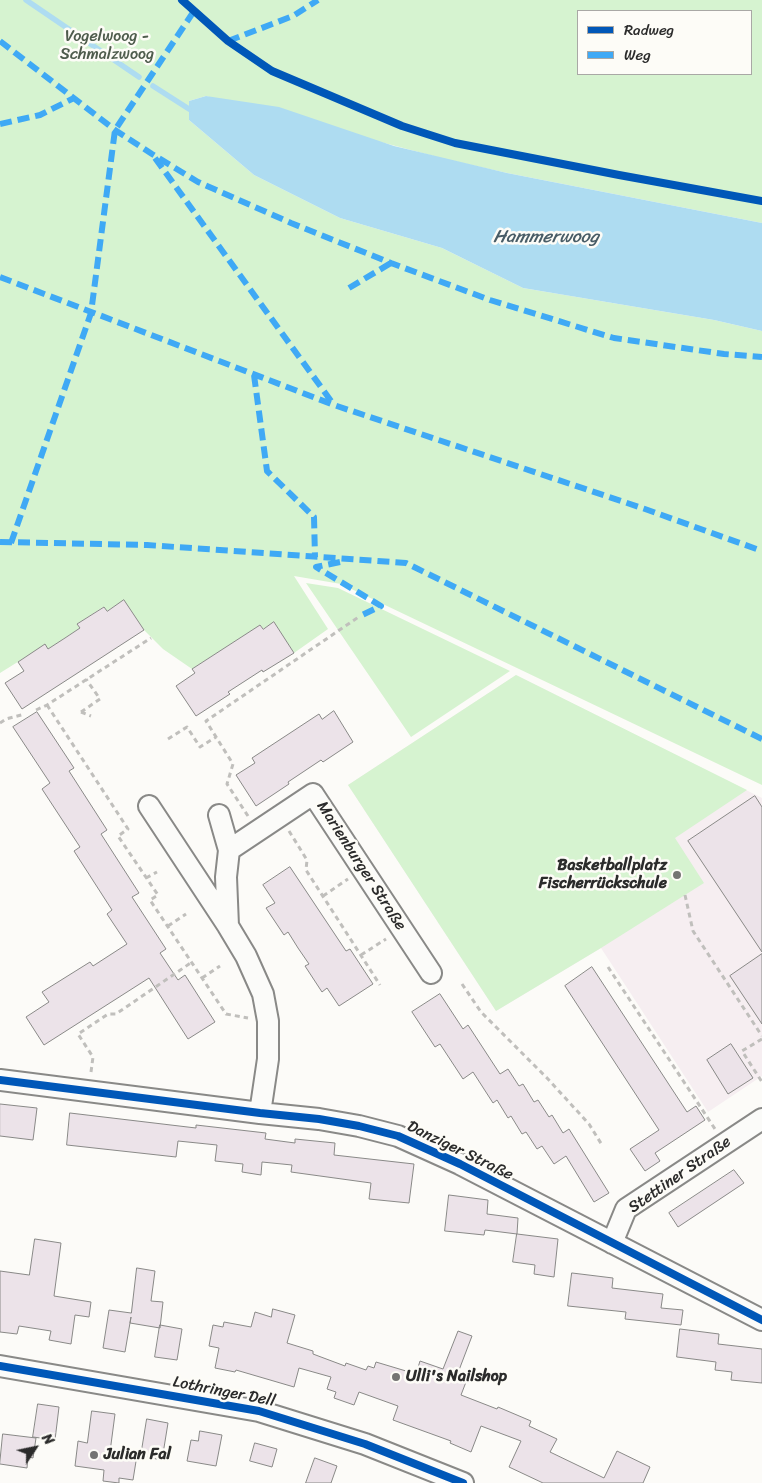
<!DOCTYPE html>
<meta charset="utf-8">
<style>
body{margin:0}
#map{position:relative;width:762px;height:1483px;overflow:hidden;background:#fcfbf8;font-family:Sriracha,sans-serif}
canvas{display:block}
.legend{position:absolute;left:577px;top:10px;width:175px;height:65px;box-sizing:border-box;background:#fdfcf7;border:1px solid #a9a8a5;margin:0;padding:6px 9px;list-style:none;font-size:15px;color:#2b2b2b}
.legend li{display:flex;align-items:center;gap:10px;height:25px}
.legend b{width:25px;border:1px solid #a9a8a5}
.north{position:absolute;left:10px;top:1423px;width:50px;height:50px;-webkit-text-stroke:4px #fdfcf7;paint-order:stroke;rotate:56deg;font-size:14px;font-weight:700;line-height:20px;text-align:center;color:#2b2b2b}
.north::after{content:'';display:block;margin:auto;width:18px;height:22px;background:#2b2b2b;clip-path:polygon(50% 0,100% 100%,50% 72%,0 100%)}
</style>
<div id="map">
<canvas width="762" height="1483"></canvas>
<ul class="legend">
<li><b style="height:6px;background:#0057b8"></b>Radweg</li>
<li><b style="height:6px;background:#3fa9f5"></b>Weg</li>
</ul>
<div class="north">N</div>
</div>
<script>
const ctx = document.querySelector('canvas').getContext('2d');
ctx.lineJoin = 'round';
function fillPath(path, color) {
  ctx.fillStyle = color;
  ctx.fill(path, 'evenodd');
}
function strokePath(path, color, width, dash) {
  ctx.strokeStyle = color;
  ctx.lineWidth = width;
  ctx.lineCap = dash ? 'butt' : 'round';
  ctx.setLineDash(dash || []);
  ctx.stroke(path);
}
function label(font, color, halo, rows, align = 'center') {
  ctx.font = font + ' Sriracha,sans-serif';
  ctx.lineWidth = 5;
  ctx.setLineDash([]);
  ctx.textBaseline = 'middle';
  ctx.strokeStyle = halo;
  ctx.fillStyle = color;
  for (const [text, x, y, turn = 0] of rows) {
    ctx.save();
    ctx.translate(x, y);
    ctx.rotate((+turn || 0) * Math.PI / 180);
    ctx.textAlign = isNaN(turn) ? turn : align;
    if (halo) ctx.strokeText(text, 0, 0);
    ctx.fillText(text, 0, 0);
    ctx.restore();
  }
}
fillPath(new Path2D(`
 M516 675 762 798V1076L708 1112 601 948 496 1011 348 785Z`), '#f6eef1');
fillPath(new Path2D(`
 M0 0H762V223L507 173 445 159 206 96 189 101V120L254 175 340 218 442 248 523 288 714 320 762 331V785L341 584 294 576 328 629 294 653 274 622 263 629 260 625 192 669 163 649 144 630 124 600 107 611 103 607 77 624 80 628 48 649 45 645 0 673ZM578 11H751V74H578Z
 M306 583 338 588 510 671 411 737Z
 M516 675 747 790 675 838 704 883 601 948 496 1011 348 785Z`), '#d6f3d0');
fillPath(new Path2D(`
 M206 96 279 107 394 146 507 173 762 223V331L714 320 523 288 442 248 340 218 254 175 189 120V101Z`), '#aedcf1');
strokePath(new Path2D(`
 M26 0 139 77
 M153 86 189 109`), '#aedcf1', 5.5);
const building = new Path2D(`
 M124 600 144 630 22 709 5 683 24 671 18 662 45 644 48 649 65 638 80 628 77 624 104 607 107 611Z
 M274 622 294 653 263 672 262 670 228 692 230 694 196 716 176 686 195 673 192 669 260 625 263 629Z
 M334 711 353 742 323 762 321 760 288 782 289 784 256 806 236 775 255 763 252 758 319 714 322 719Z
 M37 712 74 768 69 771 107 830 101 834 139 893 132 897 166 949 160 953 178 980 185 975 215 1022 188 1039 149 978 44 1045 26 1017 49 1002 42 992 90 962 93 966 127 944 107 914 112 910 74 851 80 847 42 789 50 783 13 727Z
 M755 796 762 807V952L688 841Z
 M290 867 346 951 350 949 373 984 339 1006 327 988 322 992 305 966 309 964 298 948 288 932 284 935 266 908 275 903 263 885Z
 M762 954V1024L730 976Z
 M592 967 687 1112 696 1106 705 1120 655 1153 660 1161 645 1171 630 1149 659 1130 565 986Z
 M440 994 463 1029 468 1025 500 1074 508 1069 519 1086 523 1084 534 1102 538 1100 549 1117 552 1115 563 1133 569 1129 609 1193 594 1202 566 1156 554 1164 542 1146 537 1149 526 1132 522 1134 511 1116 508 1118 497 1100 493 1103 473 1072 463 1079 440 1044 435 1047 412 1012Z
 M731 1044 753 1078 728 1094 707 1060Z
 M0 1104 37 1108 33 1140 0 1136Z
 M70 1113 196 1128V1125L266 1133 265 1139 295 1143V1139L335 1143 334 1155 414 1164 409 1203 369 1199 371 1183 291 1172 292 1165 262 1162 261 1175 242 1172 243 1164 215 1161 217 1145 178 1141 176 1157 67 1145Z
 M734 1170 744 1183 678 1227 669 1213Z
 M449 1195 488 1200 487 1214 518 1218 517 1234 485 1230 484 1235 445 1231Z
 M517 1234 558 1239 554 1277 534 1274 535 1265 513 1262Z
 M35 1239 61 1243 54 1296 91 1302 89 1317 75 1315 71 1344 49 1340 51 1331 19 1326 17 1334 0 1332V1271L29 1275Z
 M137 1268 155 1271 151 1301 163 1302 160 1328 130 1323 131 1317 125 1352 103 1348 109 1310 131 1313Z
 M572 1273 613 1278 612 1288 663 1294 661 1308 683 1310 681 1325 625 1319 626 1312 568 1306Z
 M273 1309 295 1315 287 1343 313 1351V1354L345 1366 346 1363 366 1370 368 1366 374 1368 376 1362 416 1374 420 1361 443 1369 458 1331 472 1336 456 1378 466 1382 461 1395 497 1409 498 1407 531 1421 529 1426 557 1439 550 1452 604 1478 617 1451 650 1467 643 1483H543L509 1467 521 1441 481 1426 471 1452 450 1443 451 1441 393 1420 398 1406 359 1392 354 1405 334 1398 336 1392 327 1389 331 1377 299 1368 294 1387 236 1370 235 1372 215 1368 219 1348 209 1346 213 1325 223 1327 224 1322 251 1327 255 1312 271 1317Z
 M160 1325 182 1329 177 1360 155 1357Z
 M680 1329 719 1334 718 1344 762 1349V1383L731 1380 732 1372 715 1370 716 1362 677 1357Z
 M38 1404 59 1407 55 1440 33 1437Z
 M92 1411 115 1414 110 1452 137 1455 133 1480 119 1478V1483L103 1481 104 1470 75 1466 78 1441 87 1443Z
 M147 1419 168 1423 162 1460 141 1456Z
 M200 1431 222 1435 216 1466 187 1461 191 1440 198 1441Z
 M3 1434 36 1438 33 1458 28 1457 27 1468 0 1464Z
 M255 1443 277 1449 272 1467 250 1461Z
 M315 1458 337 1466 331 1483H306Z`);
fillPath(building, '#ece3e9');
strokePath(building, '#898987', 1);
const minor = new Path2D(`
 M149 806 228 926
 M219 815 229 850 226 877 228 926 246 956 263 994 268 1021V1059L260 1113
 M229 850 313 794 431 973
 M0 1080 260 1113 319 1119 359 1126 398 1136 460 1164 762 1320
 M612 1243 626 1209 762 1119
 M0 1366 259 1411 365 1444 463 1483`);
strokePath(minor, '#898987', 24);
strokePath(new Path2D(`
 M47 705 128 829 118 836 158 895 150 900 226 1014 248 1018
 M36 710 47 705 151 638
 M81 712 100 699 86 679
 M81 712 91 716
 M0 723 6 719 25 714
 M168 739 187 727 200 747 216 737
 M248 816 227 784 233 764 206 721 360 616
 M289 831 307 860 306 870 380 985
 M146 878 157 872
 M685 895 693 931 762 1036
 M323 896 348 879
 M168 926 186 914
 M361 955 386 939
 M608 967 715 1129
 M202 978 220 966
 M462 984 481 1012 547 1078 589 1124 602 1145
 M762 1039 742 1051 762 1082
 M91 1072 93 1057 78 1034 108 1014H116L192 962`), '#c0bfbc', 3, [5, 4]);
strokePath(minor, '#fbfbf9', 20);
strokePath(new Path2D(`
 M0 41 115 130 152 154 198 182 291 223 391 263 490 300 614 338 724 354 762 357
 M228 41 293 16 318 0
 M0 124 40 115 74 98
 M155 158 334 405
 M0 277 334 405 645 509 762 551
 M349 288 391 263
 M254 375 267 471 314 517 315 557
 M0 542 147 545 406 563 762 739
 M11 543 91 313 115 130 194 11
 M340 562 316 567 381 606 360 616`), '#3fa9f5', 6, [12, 6]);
strokePath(new Path2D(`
 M182 0 228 41 272 71 402 126 455 143 619 175 762 201
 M0 1080 260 1113 319 1119 359 1126 398 1136 460 1164 762 1320
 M0 1366 259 1411 365 1444 463 1483`), '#0057b8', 8);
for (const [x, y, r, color] of [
 [677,875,5,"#747473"],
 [396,1377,5,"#747473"],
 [94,1455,5,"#747473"]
]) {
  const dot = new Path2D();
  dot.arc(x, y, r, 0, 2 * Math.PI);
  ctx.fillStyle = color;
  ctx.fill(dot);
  strokePath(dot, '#fdfcf7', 2);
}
label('16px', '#4e5c4c', '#fdfcf7', [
 ["Vogelwoog -",107,37],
 ["Schmalzwoog",107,55]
]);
label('16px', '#2b2b2b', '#fdfcf7', [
 ["Marienburger Straße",361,866,57],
 ["Danziger Straße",460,1151,26],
 ["Stettiner Straße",680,1175,-35],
 ["Lothringer Dell",224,1392,11]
]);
label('bold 16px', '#2b2b2b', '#fdfcf7', [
 ["Basketballplatz",667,866,"right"],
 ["Fischerrückschule",667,884,"right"],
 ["Ulli's Nailshop",406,1377],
 ["Julian Fal",104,1455]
], 'left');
label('italic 18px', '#485c66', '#fdfcf7', [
 ["Hammerwoog",546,237]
]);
</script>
